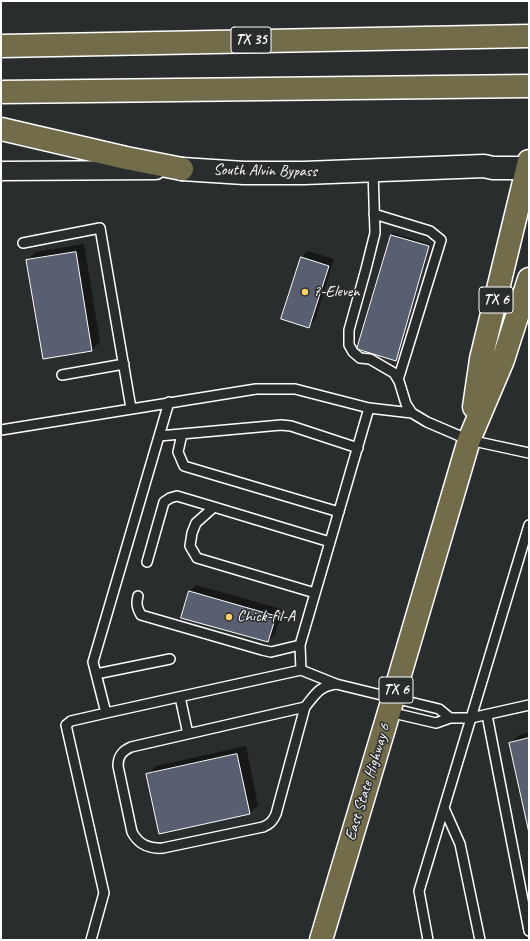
<!DOCTYPE html>
<style>
body{margin:0}
#map{position:relative;width:530px;height:941px;overflow:hidden;background:#2a2d2e;font-family:Caveat,sans-serif}
canvas{display:block}
.frame{position:absolute;inset:0;border:2px solid #fff;pointer-events:none}
</style>
<div id="map">
<canvas width="530" height="941"></canvas>
<div class="frame"></div>
</div>
<script>
const ctx = document.querySelector('canvas').getContext('2d');
ctx.lineJoin = 'round';
function fillPath(path, color) {
  ctx.fillStyle = color;
  ctx.fill(path, 'evenodd');
}
function strokePath(path, color, width, dash) {
  ctx.strokeStyle = color;
  ctx.lineWidth = width;
  ctx.lineCap = dash ? 'butt' : 'round';
  ctx.setLineDash(dash || []);
  ctx.stroke(path);
}
function label(font, color, halo, rows, align = 'center') {
  ctx.font = font + ' Caveat,sans-serif';
  ctx.lineWidth = 3;
  ctx.setLineDash([]);
  ctx.textBaseline = 'middle';
  ctx.strokeStyle = halo;
  ctx.fillStyle = color;
  for (const [text, x, y, turn = 0] of rows) {
    ctx.save();
    ctx.translate(x, y);
    ctx.rotate((+turn || 0) * Math.PI / 180);
    ctx.textAlign = isNaN(turn) ? turn : align;
    if (halo) ctx.strokeText(text, 0, 0);
    ctx.fillText(text, 0, 0);
    ctx.restore();
  }
}
fillPath(new Path2D(`
 M393 233 430 244 397 358 395 359 359 349 392 235Z
 M84 244 100 342 92 350 27 260 36 252Z
 M308 251 334 259 315 320 308 327 302 257Z
 M196 585 282 609 275 635 268 641 190 591Z
 M529 732V829L510 743 519 735Z
 M246 746 258 805 250 813 160 833 147 775 156 766Z`), '#0007');
const building = new Path2D(`
 M391 235 429 246 396 361 357 349Z
 M76 252 92 351 43 359 26 260Z
 M301 257 329 266 309 328 281 319Z
 M189 591 276 616 268 642 181 618Z
 M529 738V833L509 743Z
 M237 754 250 814 159 834 146 774Z`);
fillPath(building, '#575f70');
strokePath(building, '#fff', 1);
const service = new Path2D(`
 M373 170 375 233 366 269 349 330V345L353 352 360 358 370 359 394 373 399 381 406 404 412 413 427 422 469 440 529 453
 M374 214 430 231 441 240 398 380
 M23 243 100 228 131 408
 M62 375 124 364
 M169 402 93 662 106 713 301 670 336 684
 M1 430 256 389H295L369 408 412 413
 M182 434 178 452 184 466 339 512
 M159 436 281 425 291 426 358 448
 M147 562 164 502 170 498 177 496 214 507
 M315 593 197 558 190 546 192 533 196 523 214 507 330 542
 M138 596C136 604 137 608 141 615L262 650 271 652 300 645
 M301 670 300 645 369 408
 M96 674 170 659
 M180 697 188 734
 M305 707 276 814C273 821 270 824 263 827L163 848C149 849 139 845 132 832L118 766C118 756 122 751 131 747L305 707C315 695 319 686 336 684L439 709 450 718
 M389 712 436 723 450 718H471L529 705
 M487 715 529 931
 M444 808 460 844 480 940
 M91 940 104 893 66 725 71 721 106 713
 M428 940 419 891 529 525`);
const minor = new Path2D(`
 M1 171 156 170`);
const tertiary = new Path2D(`
 M182 169 244 173H304L484 166 493 168H529`);
const primary = new Path2D(`
 M1 46 529 36
 M1 92 529 86
 M1 129 126 158 182 169
 M474 407 481 359 529 161
 M321 940 389 712 469 440 503 360 529 279`);
strokePath(service, '#fff', 12);
strokePath(minor, '#fff', 21);
strokePath(tertiary, '#fff', 25);
strokePath(primary, '#fff', 25);
strokePath(service, '#2a2d2e', 9);
strokePath(minor, '#2a2d2e', 18);
strokePath(tertiary, '#2a2d2e', 22);
strokePath(primary, '#736c4b', 22);
for (const [x, y, r, color] of [
 [305,292,4,"#ffd166"],
 [229,617,4,"#ffd166"]
]) {
  const dot = new Path2D();
  dot.arc(x, y, r, 0, 2 * Math.PI);
  ctx.fillStyle = color;
  ctx.fill(dot);
  strokePath(dot, '#2a2d2e', 1.5);
}
for (const [x, y, w] of [
 [251,40,40],
 [496,300,34],
 [396,690,34]
]) {
  const box = new Path2D();
  box.roundRect(x - w / 2, y - 13, w, 26, 3);
  ctx.fillStyle = '#2a2d2e';
  ctx.fill(box);
  strokePath(box, '#fff', 1);
}
label('bold 15px', '#fff', null, [
 ["TX 35",251,40],
 ["TX 6",496,300],
 ["TX 6",396,690]
]);
label('16px', '#fff', '#2a2d2e', [
 ["South Alvin Bypass",265,171,1],
 ["East State Highway 6",368,782,-73]
]);
label('16px', '#fff', '#2a2d2e', [
 ["7-Eleven",313,292],
 ["Chick-fil-A",237,617]
], 'left');
</script>
